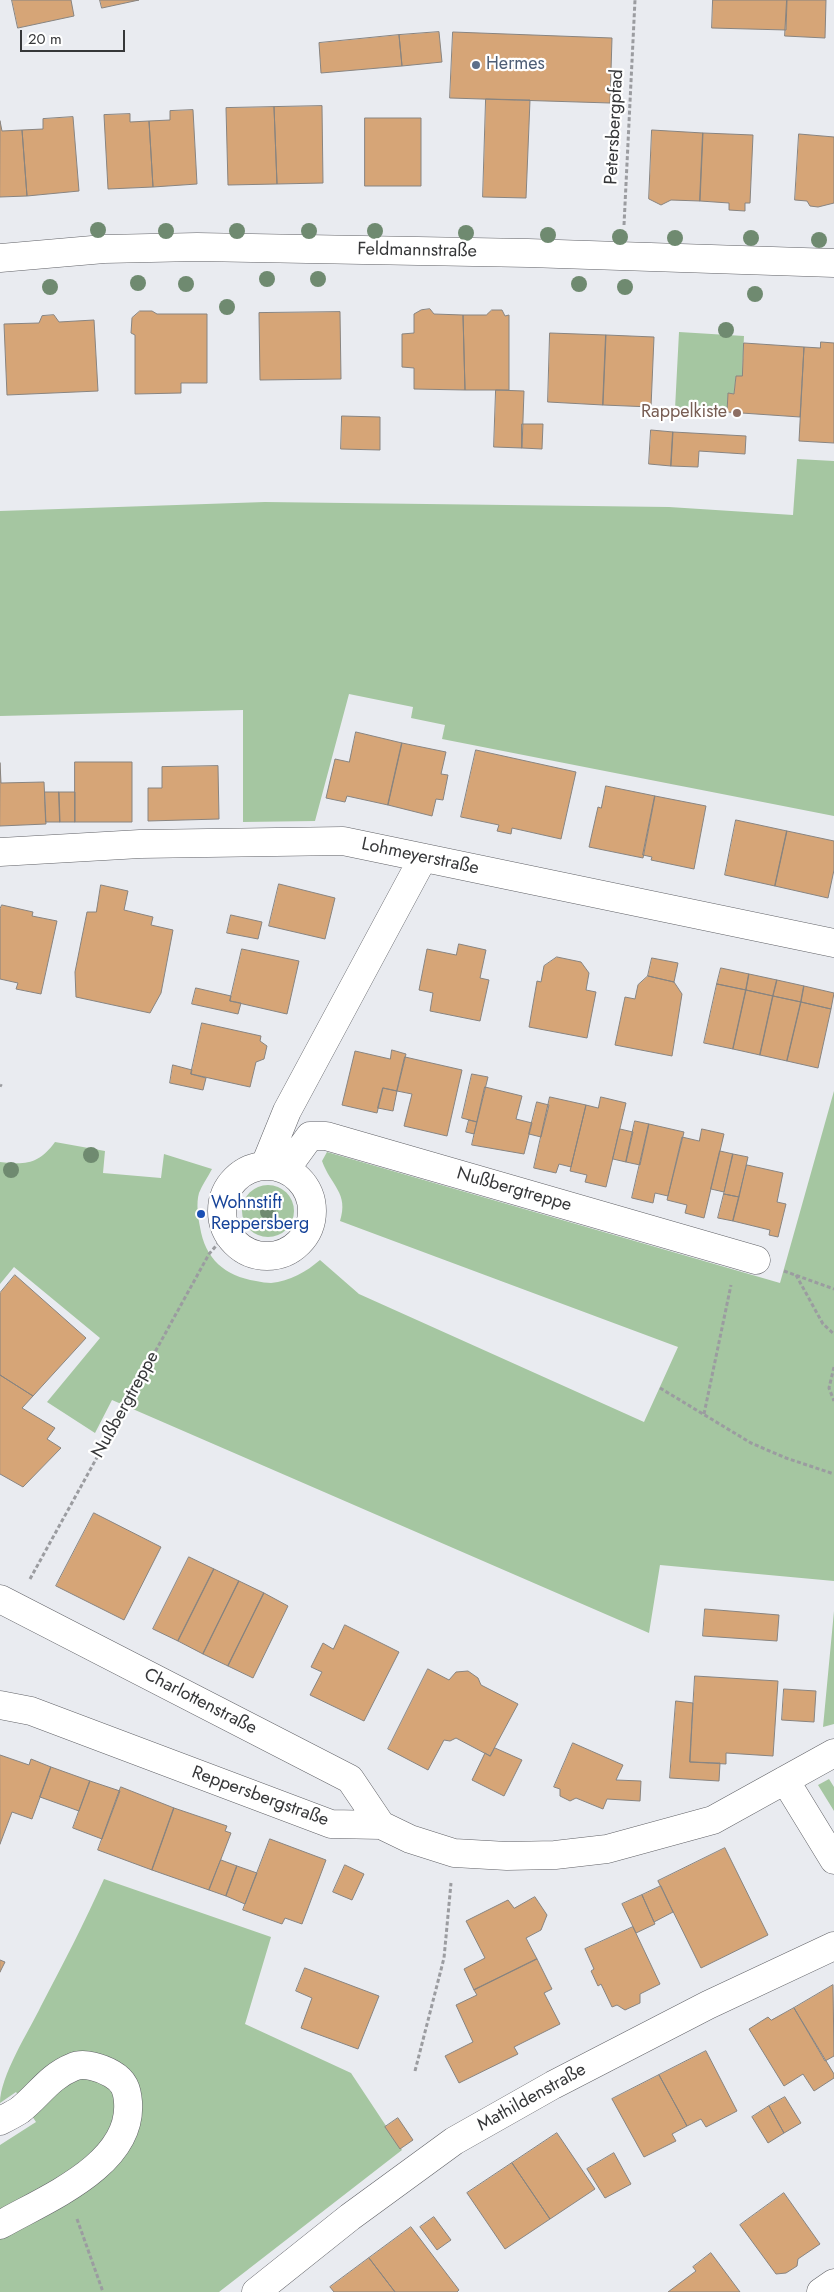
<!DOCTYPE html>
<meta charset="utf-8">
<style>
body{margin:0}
#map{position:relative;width:834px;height:2292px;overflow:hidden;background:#e9ebf0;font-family:Jost,sans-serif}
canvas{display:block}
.scale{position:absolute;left:20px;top:30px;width:105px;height:22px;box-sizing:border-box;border:2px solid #363739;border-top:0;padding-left:6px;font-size:15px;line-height:18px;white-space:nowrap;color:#363739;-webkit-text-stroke:4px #fff;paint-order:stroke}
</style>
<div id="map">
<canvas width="834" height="2292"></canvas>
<div class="scale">20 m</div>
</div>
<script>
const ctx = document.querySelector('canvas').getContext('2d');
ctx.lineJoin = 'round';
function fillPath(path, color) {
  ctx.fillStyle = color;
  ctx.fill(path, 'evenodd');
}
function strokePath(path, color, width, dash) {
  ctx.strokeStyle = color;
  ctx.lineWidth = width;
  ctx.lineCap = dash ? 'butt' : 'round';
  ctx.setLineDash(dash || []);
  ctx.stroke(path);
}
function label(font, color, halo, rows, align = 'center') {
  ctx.font = font + ' Jost,sans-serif';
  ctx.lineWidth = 4.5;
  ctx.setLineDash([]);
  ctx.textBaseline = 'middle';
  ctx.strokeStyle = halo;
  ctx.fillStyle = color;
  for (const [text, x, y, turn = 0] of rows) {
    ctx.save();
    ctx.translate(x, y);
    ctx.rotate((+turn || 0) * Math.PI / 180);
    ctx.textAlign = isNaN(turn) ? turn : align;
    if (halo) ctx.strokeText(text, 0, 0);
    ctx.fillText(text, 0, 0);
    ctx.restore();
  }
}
fillPath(new Path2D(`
 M679 332 744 336 742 376H736L734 394 728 393 727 412 675 409Z
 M797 459 834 461V816L442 739 445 725 411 718 413 707 349 694 315 821 243 822V710L0 716V511L265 502 669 507 793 515Z
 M834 1091V1581L660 1565 649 1633 112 1400 95 1433 47 1402 100 1338 14 1267 0 1284V1162C26 1165 39 1164 55 1142L105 1151 103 1173 161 1178 164 1154 212 1169C208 1177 202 1185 199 1193 196 1203 198 1217 200 1227 205 1259 225 1276 256 1281 261 1282 267 1283 271 1283 290 1281 306 1272 320 1260L359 1294 644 1422 678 1347 340 1221C349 1193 331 1186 322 1161L327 1152 780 1283Z
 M242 1211a26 26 0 1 1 52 0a26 26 0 1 1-52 0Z
 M834 1611V1724L823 1727Z
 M829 1779 834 1787V1811L818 1785Z
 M104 1879 271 1937 245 2024 351 2073 402 2150 219 2292H0V2145L36 2122 16 2092 0 2103C0 2076 29 2031 41 2006 63 1964 85 1922 104 1879Z`), '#a5c6a1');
const building = new Path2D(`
 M12 0H71L74 16 18 28Z
 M100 0H139L102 8Z
 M713 0H787L786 30 712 28Z
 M787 0H826L825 38 785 36Z
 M439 32 442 62 402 66 399 35Z
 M453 32 612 38 610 103 450 98Z
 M399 35 402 66 321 73 319 43Z
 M486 99 530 100 526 198 483 197Z
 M322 106 323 183 277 184 274 107Z
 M274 107 277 184 228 185 226 108Z
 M193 110 197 184 153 187 149 121 170 120V111Z
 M130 114V122L149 121 153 187 108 189 104 115Z
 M73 117 79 191 27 196 22 130 43 129V119Z
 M365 118H421V186H365Z
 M0 121 2 131 22 130 27 196 0 197Z
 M652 130 703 133 700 201 671 200 661 205 649 199Z
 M703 133 753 135 750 203H745V211L729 210V203L700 201Z
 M799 134 834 137V203L818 207 810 206 807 201 795 200Z
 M430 309 434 314 463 315 465 390 414 389V368L402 367V334L414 333V314L421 310Z
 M492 310H502L505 316 509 315V390H465L463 315H486Z
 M140 311H152L157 314H207V383H181V393L135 394V335L131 333 132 318Z
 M340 312 341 379 260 380 259 313Z
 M54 315 59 322 94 320 98 391 7 395 4 324 39 323 42 316Z
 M550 333 606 335 603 405 548 402Z
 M606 335 654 337 651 407 603 405Z
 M821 342 834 343V443L799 441 804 347 820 348Z
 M744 343 804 347 800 417 727 412 728 393 734 394 736 376H742Z
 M496 390 524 391 522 448 494 447Z
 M342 416 380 417V450L341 449Z
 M522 424H543L542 449 522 448Z
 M651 430 673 432 671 466 649 464Z
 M673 432 746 436 745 454 699 451 698 467 671 466Z
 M356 732 402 743 388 805 347 796 345 802 326 798 335 759 349 762Z
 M402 743 446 752 441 774 448 775 443 800 436 799 432 816 388 805Z
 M476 750 576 772 561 839 512 828 511 834 497 831 499 825 461 817Z
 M75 762H132V822H75Z
 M0 763 1 783 44 782 46 824 0 826Z
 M218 766 219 819 148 821V788H162V767Z
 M606 786 655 796 643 858 589 847 598 807 601 808Z
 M45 792H59L60 822H46Z
 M59 792H75V822H60Z
 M655 796 706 806 694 869 651 860 652 857 643 855Z
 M736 820 787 831 775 886 725 875Z
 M787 831 834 841V870L828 898 775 886Z
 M279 884 335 898 325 939 269 926Z
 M101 885 128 891 124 910 153 917 151 925 173 930 161 993 150 1013 76 997 75 972 87 912H96Z
 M2 905 33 912 32 916 57 921 41 994 16 989 18 983 0 979V909Z
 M231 915 262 922 258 939 227 933Z
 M459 944 486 950 480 978 489 980 480 1021 430 1011 433 993 419 990 427 949 456 955Z
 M242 949 299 961 287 1014 230 1001Z
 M557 957 581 962 589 973 586 990 596 992 587 1038 529 1027 537 981 541 982 544 966Z
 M652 958 678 963 674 982 648 976Z
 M721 968 749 974 746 990 717 984Z
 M749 974 777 980 773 996 746 990Z
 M648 976 674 982 682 994 672 1056 615 1045 625 997 635 999 638 985Z
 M777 980 804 986 801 1002 773 996Z
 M717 984 746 990 733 1049 704 1043Z
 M804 986 834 993 831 1009 801 1002Z
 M196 988 231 996 230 1001 241 1003 238 1014 192 1004Z
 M746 990 773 996 760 1055 733 1049Z
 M773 996 801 1002 787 1061 760 1055Z
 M801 1002 831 1009 818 1068 787 1061Z
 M202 1023 261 1036 260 1041 267 1046 264 1059 256 1062 250 1087 191 1074Z
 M392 1050 406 1054 397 1091 383 1088 377 1113 342 1105 355 1051 390 1059Z
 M405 1057 462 1070 447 1136 404 1126 412 1094 397 1091Z
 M173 1065 192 1070 191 1074 206 1078 203 1090 170 1083Z
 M472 1074 488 1077 477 1122 462 1118Z
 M485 1087 522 1096 516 1119 532 1123 524 1154 472 1145Z
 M383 1088 397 1091 393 1111 378 1108Z
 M550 1097 586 1105 571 1167 559 1164 556 1173 534 1168Z
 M601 1097 626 1103 606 1187 585 1182 587 1175 570 1171 586 1105 598 1108Z
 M537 1102 549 1105 541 1137 529 1134Z
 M469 1120 477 1122 474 1134 466 1132Z
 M635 1121 649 1124 640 1165 626 1162Z
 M649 1124 684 1132 668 1196 655 1193 653 1203 632 1198Z
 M620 1129 633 1132 626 1162 613 1159Z
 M702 1129 724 1134 704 1218 685 1213 687 1205 667 1200 682 1137 699 1141Z
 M720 1151 733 1154 724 1192 711 1189Z
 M733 1154 748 1157 739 1197 724 1194Z
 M747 1165 783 1173 777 1202 786 1204 778 1237 769 1235 770 1230 733 1221Z
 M724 1194 739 1197 733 1221 718 1218Z
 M15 1275 86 1338 33 1396 0 1375V1293Z
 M0 1375 33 1396 22 1408 55 1428 47 1439 61 1448 23 1487 0 1474Z
 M94 1513 161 1547 124 1620 56 1586Z
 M189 1557 214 1569 178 1641 153 1629Z
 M214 1569 239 1581 203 1654 178 1641Z
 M239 1581 264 1593 228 1666 203 1654Z
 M264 1593 288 1606 253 1678 228 1666Z
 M705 1609 779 1615 777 1641 703 1636Z
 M345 1625 399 1652 364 1721 310 1695 322 1672 311 1667 323 1643 333 1649Z
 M428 1669 449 1680 456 1672 468 1671 478 1678 481 1685 518 1704 490 1756 456 1738 450 1741 444 1740 428 1770 388 1749Z
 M695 1676 778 1681 773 1756 726 1753V1764L690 1762Z
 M784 1689 816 1691 814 1722 782 1720Z
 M676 1701 693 1703 690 1762 720 1763 719 1781 670 1778Z
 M573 1743 623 1765 616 1780 641 1781 640 1801 607 1799 603 1809 576 1798 570 1801 560 1796V1789L554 1787Z
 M495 1748 522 1760 504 1796 472 1780 485 1753 490 1756Z
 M0 1755 29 1765 31 1759 51 1767 32 1819 12 1812 0 1844Z
 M51 1767 90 1781 79 1811 40 1797Z
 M90 1781 120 1791 102 1839 73 1828Z
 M121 1787 174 1808 152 1870 98 1850Z
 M174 1808 227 1826 225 1831 231 1833 209 1890 152 1870Z
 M270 1839 326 1860 302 1924 285 1918 282 1924 243 1910Z
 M725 1848 768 1935 701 1968 658 1881Z
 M221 1860 237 1866 226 1896 209 1890Z
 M345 1865 364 1874 352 1900 333 1892Z
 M237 1866 257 1873 245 1904 226 1896Z
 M661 1886 673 1912 654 1922 642 1895Z
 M642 1895 655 1924 636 1933 622 1904Z
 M535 1897 547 1915 541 1930 526 1938 537 1959 474 1990 464 1969 485 1958 466 1921 508 1900 514 1908Z
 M633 1927 660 1984 640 1994V2003L625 2010 617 2005 612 2007 601 1984 598 1986 591 1971 594 1969 585 1949Z
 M537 1959 552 1989 544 1993 560 2024 514 2047 518 2054 459 2083 445 2056 473 2042 456 2005 477 1995 474 1990Z
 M0 1960 5 1962 0 1972Z
 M305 1968 379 1996 358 2049 301 2028 312 1998 296 1991Z
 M833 1985 834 2056 825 2061 794 2008Z
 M794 2008 834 2074V2078L814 2091 803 2074 784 2086 749 2029 768 2017 771 2020Z
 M706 2051 737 2111 706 2127 701 2119 687 2126 659 2075Z
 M659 2075 687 2126 672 2134 676 2141 644 2157 612 2099Z
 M785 2097 801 2123 784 2133 769 2106Z
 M769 2106 784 2133 768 2143 752 2117Z
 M398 2118 413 2140 400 2149 385 2127Z
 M557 2133 595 2189 550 2219 512 2163Z
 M614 2153 631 2184 605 2198 587 2169Z
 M512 2163 550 2219 505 2249 467 2193Z
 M784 2193 820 2244 798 2259 797 2266 786 2273 776 2274 740 2225Z
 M434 2217 451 2240 437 2250 420 2227Z
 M411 2227 459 2290 457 2292H395L369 2258Z
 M711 2253 740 2292H668L696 2271 693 2267Z
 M369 2258 395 2292H334L330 2287Z`);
fillPath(building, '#d6a577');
strokePath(building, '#888480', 1);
const minor = new Path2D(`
 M0 852 140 844 343 841 834 943
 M265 1165 287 1111 423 858
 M222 1211a45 45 0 1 1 90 0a45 45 0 1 1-90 0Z
 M286 1169 310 1136H326L756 1260
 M0 1599 350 1779 381 1825
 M0 1705 31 1711 331 1824 381 1825 410 1839 454 1853 507 1856 555 1855 607 1849 713 1820 834 1753
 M785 1780 834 1860
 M0 2121C6 2118 14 2114 20 2110 38 2096 50 2076 73 2067 84 2062 102 2068 112 2074 124 2081 127 2089 128 2102 133 2165 45 2199 0 2225
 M256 2292 350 2217 454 2141 553 2085 708 2005 834 1946
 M821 2292 834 2283`);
const tertiary = new Path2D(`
 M0 258 104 249 197 247 528 253 834 263`);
strokePath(minor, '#606166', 29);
strokePath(tertiary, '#606166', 29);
strokePath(new Path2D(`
 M624 225 635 0
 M0 1085 2 1086
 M784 1271 834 1289
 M796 1275 823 1324 834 1334
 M834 1367 829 1388 834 1401
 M660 1388 751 1443 786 1458 834 1474
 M704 1414 731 1285
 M30 1579 209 1254 227 1233
 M415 2071 444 1958 451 1883
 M77 2219 103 2292`), '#9b9ca0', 3, [4, 2.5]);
strokePath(minor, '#fff', 28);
strokePath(tertiary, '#fff', 28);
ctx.fillStyle = '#6f8a70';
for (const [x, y] of [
 [98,230],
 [166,231],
 [237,231],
 [309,231],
 [375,231],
 [466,233],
 [548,235],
 [620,237],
 [675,238],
 [751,238],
 [819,240],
 [267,279],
 [318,279],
 [138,283],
 [186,284],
 [579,284],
 [50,287],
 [625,287],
 [755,294],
 [227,307],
 [726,330],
 [91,1155],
 [11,1170],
 [268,1212]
]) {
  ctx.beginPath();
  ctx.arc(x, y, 8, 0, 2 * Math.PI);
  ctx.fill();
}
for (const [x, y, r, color] of [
 [476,65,5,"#5c6f8a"],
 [737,413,5,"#8d6e63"],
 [201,1214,5,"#1a4fb4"]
]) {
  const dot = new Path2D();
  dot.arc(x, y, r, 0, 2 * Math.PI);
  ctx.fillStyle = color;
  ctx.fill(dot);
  strokePath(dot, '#fff', 2);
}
label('18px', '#4e5e75', '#fff', [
 ["Hermes",486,65]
], 'left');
label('18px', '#363739', '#fff', [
 ["Petersbergpfad",615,127,-87],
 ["Feldmannstraße",417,251,1],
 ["Lohmeyerstraße",420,857,12],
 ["Nußbergtreppe",514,1190,16],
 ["Nußbergtreppe",126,1405,-61],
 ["Charlottenstraße",200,1702,27],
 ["Reppersbergstraße",260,1797,20],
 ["Mathildenstraße",532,2098,-29]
]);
label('18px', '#785e54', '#fff', [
 ["Rappelkiste",727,413]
], 'right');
label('18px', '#164399', '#fff', [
 ["Wohnstift",211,1204],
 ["Reppersberg",211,1225]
], 'left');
</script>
